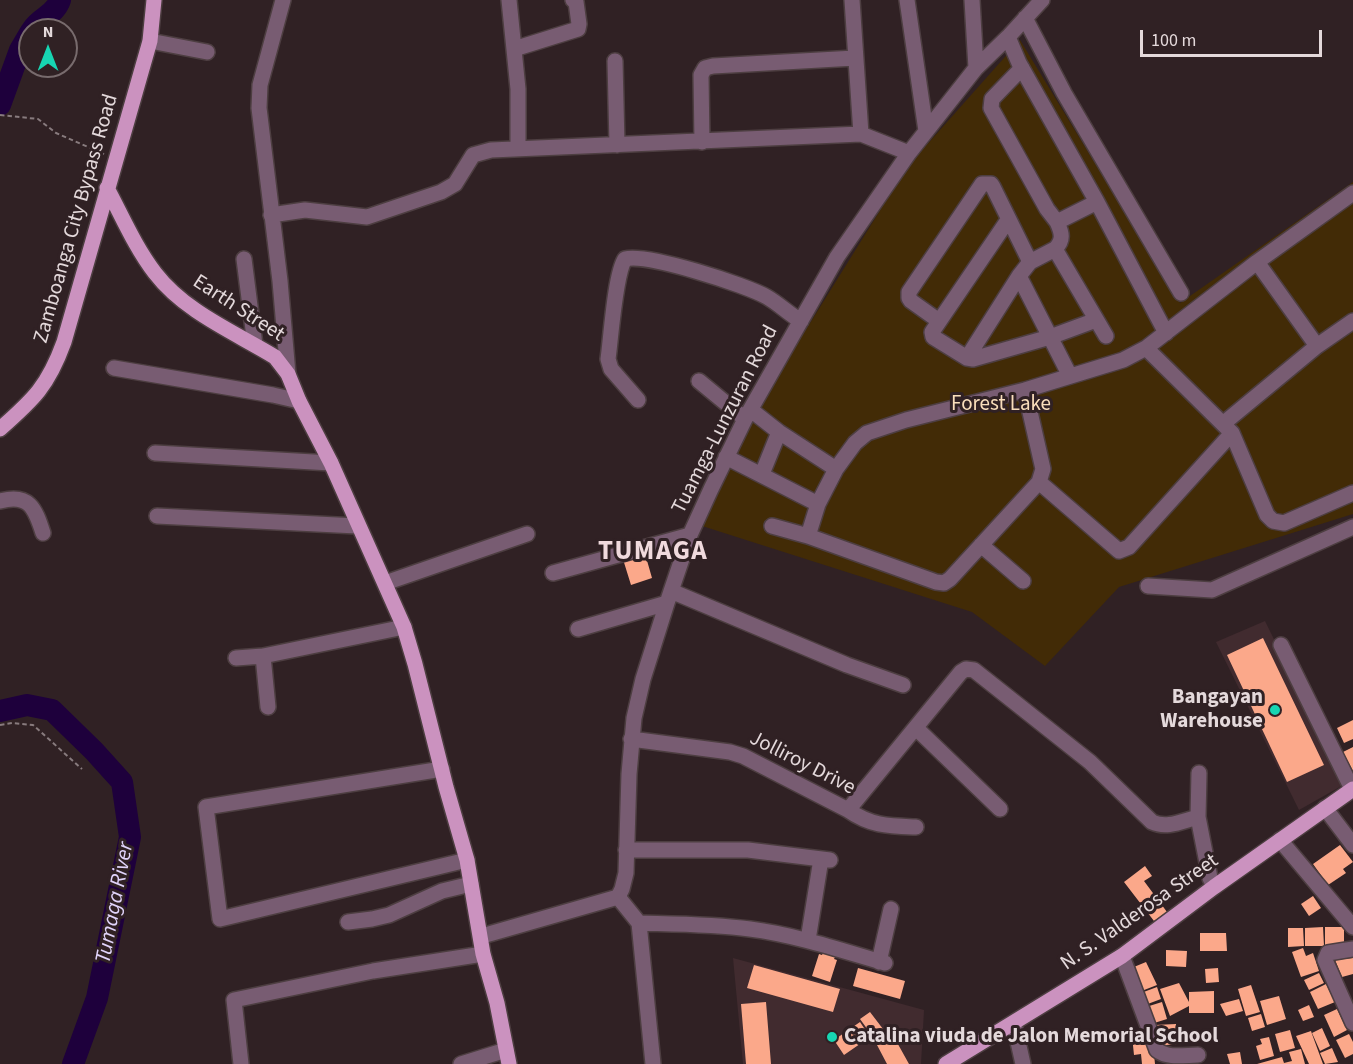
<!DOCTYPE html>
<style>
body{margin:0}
#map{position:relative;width:1353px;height:1064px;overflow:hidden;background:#302124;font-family:"Source Sans 3",sans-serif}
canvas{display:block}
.north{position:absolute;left:18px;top:18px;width:60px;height:60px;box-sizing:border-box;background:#302124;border:2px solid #786b6d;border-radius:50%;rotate:0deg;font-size:16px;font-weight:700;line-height:24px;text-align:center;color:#e4d9db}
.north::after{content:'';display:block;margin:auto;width:21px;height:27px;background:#17d5b2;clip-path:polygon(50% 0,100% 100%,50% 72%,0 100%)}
.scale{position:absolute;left:1140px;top:30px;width:182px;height:27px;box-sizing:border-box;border:3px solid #e4d9db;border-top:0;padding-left:8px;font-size:18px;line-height:21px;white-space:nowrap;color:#e4d9db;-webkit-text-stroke:4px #302124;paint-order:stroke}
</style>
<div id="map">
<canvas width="1353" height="1064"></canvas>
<div class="north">N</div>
<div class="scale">100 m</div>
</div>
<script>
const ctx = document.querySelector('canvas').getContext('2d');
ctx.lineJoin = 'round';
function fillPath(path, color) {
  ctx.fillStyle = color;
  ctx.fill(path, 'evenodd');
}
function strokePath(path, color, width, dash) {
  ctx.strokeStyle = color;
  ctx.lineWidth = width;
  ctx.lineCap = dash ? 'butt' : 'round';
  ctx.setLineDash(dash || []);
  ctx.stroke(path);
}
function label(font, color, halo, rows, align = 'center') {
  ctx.font = font + ' "Source Sans 3",sans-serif';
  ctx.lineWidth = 6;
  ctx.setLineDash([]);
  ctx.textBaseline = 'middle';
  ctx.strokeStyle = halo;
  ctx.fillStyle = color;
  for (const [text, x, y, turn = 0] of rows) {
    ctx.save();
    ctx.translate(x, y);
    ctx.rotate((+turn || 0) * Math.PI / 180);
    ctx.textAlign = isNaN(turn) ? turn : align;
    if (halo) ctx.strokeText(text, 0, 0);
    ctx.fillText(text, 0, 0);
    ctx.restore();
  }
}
fillPath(new Path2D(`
 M1265 621 1345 784 1299 810 1216 642Z
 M733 958 924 1010 921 1064H743Z`), '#412b2f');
fillPath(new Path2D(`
 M1020 40 1180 303 1353 182V514L1119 587 1045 666 972 612 699 525 756 410 907 167Z`), '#422b06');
strokePath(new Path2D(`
 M32 30C40 17 55 15 60 0
 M0 105 20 50 30 33
 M0 711 27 705 52 710 94 751 122 782 130 837 97 998 73 1064`), '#1e003c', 22);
fillPath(new Path2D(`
 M644 550 652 578 631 585 622 556Z
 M1263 638 1324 765 1287 782 1227 655Z
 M1353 720V739L1344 743 1337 728Z
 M1353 747V771L1343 752Z
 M1340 845 1353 862 1343 869 1346 873 1328 885 1313 864Z
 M1145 866 1152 876 1144 881 1167 912 1154 921 1124 882Z
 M1313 896 1321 908 1309 916 1301 904Z
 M1323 927 1324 946H1305V928Z
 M1325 927H1344V945L1325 946Z
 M1288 928H1303L1304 946 1288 947Z
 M1200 933H1226L1227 951H1200Z
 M1303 948 1306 956 1313 953 1319 971 1301 977 1292 952Z
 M1166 950 1187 951 1186 967 1166 966Z
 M824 951 836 955 834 959 837 960 830 982 812 976 819 954 822 955Z
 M1353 958V974L1342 977 1335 960Z
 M1146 962 1157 985 1139 992 1129 969Z
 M754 965 840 989 833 1012 747 988Z
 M858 968 905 981 900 999 853 986Z
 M1218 968 1219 982 1206 983 1205 969Z
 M1319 973 1324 983 1309 990 1304 980Z
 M1179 983 1189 1002V992L1214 991V1013H1189V1006L1170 1016 1160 989Z
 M1326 984 1335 1002 1318 1009 1310 992Z
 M1251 985 1260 1012 1246 1016 1238 989Z
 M1157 987 1161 999 1145 1005 1141 993Z
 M1279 996 1286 1019 1267 1025 1260 1001Z
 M1239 999 1243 1011 1226 1016 1220 1004Z
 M766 1002 771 1064H746L741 1004Z
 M1162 1002 1167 1019 1151 1024 1146 1007Z
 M1309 1005 1314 1017 1303 1021 1298 1010Z
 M1337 1009 1347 1030 1334 1037 1324 1015Z
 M870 1012 883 1029 873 1037 860 1019Z
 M1261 1014 1265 1027 1252 1031 1248 1018Z
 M860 1022 870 1037 844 1055 834 1040Z
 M1176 1024 1177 1044 1156 1046 1155 1025Z
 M1322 1028 1330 1046 1320 1051 1312 1033Z
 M1290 1030 1295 1048 1280 1052 1275 1034Z
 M1311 1031 1312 1034 1323 1064H1309L1296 1036Z
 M1349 1034 1353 1042V1054L1345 1058 1336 1040Z
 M1151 1035 1152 1048 1148 1049 1149 1054H1154L1155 1064H1142L1141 1054 1134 1055 1132 1036Z
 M894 1037 909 1064H887L877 1045Z
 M1269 1037 1274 1056 1260 1060 1256 1046 1262 1044 1260 1039Z
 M1332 1048 1338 1062 1325 1064 1320 1053Z
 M1301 1049 1305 1064H1257L1282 1057 1284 1063 1292 1061 1289 1052Z
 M1240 1052 1242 1064H1230L1227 1054Z`), '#fba88a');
const minor = new Path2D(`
 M283 0 260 85 259 108 280 281 288 374
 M509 0 518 89V149
 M852 0 861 134
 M907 0 926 131
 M972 0 976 68
 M1025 18 1064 93 1181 293
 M1008 37 1019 63 1097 202 1166 333
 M150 41 207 52
 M514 49 578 29 579 24 576 2 573 0
 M615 61 617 145
 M1022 68 992 99 991 108 1047 209 1057 222 1097 202
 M702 142 701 75 705 68 713 66 855 58
 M271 215 305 210 367 217 441 192 455 184 473 155 491 150 861 134 909 153
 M1008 220 932 332 933 337 967 358 973 359 1050 337 1096 320
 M1055 249C1064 240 1062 233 1057 222
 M244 259 255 345
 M1257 262 1317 346
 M1019 276 1070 376
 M939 321 911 301 909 298V292L982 184H991L993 187 1030 262
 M1146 348 1232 433 1267 515 1273 521 1284 523 1353 493
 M967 358 1019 276 1030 262 1055 249 1106 336
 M114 368 273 395 299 401
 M699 381 745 419
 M638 400 611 369 608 359C611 338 615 274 625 259 647 253 746 285 767 297 779 304 789 314 801 321
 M751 410 779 432 836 469
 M1224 423 1317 346 1353 321
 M155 453 331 463
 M726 457 818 504
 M762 474 779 432
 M1039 482 1119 551 1129 547 1232 433
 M0 501C29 493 35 508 43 533
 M157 516 357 526
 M772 526 808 536 936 582 944 583 950 579 1039 482 1043 469 1025 390
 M808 536 818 504 836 469 855 443 867 433 906 420 1025 390 1123 360 1146 348 1257 262 1353 193
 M981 545 1023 581
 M553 573 690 535
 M385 583 527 534
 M1148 586 1212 590 1353 527
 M671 591 847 665 903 685
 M578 629 667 603
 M1281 645 1352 789
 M263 656 268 707
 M236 658 263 656 404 627
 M916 728 1000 809
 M631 739 730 752 743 756 848 810C871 826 888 826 916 827
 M442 769 206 807 220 919 467 860
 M1199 773 1198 817 1210 878 1214 887
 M1325 808 1353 845
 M848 810 961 672 966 669 974 670 1090 762 1152 822C1167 829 1182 821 1198 817
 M1280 840 1353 927
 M626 850H748L830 860
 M618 897 639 923 653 1064
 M348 922 372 919 389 915 442 891 471 884
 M639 923C677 924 713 924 750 929 796 935 840 950 885 963
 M482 936 618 897 622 889 626 873 629 774 634 718 643 679 667 603 690 535 711 489 745 419 837 257 909 153 976 68 1008 37 1042 0
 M808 940 821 859
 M1353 949 1328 953 1325 960 1353 1023
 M1122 956 1157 1050C1168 1059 1185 1055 1198 1055
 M879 962 891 909
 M1014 1024 1023 1064
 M241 1064 234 1000 373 971 483 954
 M461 1064 506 1050`);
const major = new Path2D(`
 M107 188C122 216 135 247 155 273 185 312 234 332 275 357L288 374 299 401 331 463 404 627 415 664 446 787 467 860 483 954 497 1003 509 1064
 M0 429C34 399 48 386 64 342L150 41 154 0
 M946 1064 1122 956 1214 887 1353 789`);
strokePath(minor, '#4d3e41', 18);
strokePath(major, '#4d3e41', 18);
strokePath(new Path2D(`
 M0 115 38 119 56 133 104 154
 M0 725 12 723 33 725 82 769`), '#887b7e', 2, [4.5, 3]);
strokePath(minor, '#785c72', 15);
strokePath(major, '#cb92bf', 15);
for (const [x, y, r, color] of [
 [1275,710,6,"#17d5b2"],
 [832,1037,6,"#17d5b2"]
]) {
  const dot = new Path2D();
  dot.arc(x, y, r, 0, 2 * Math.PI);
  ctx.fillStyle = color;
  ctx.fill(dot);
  strokePath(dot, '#302124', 2);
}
label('21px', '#e4d9db', '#302124', [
 ["Zamboanga City Bypass Road",77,219,-74],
 ["Earth Street",238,309,33],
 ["Tuamga-Lunzuran Road",726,420,-63],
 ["Jolliroy Drive",802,764,27],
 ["N. S. Valderosa Street",1140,913,-35]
]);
label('21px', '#f9debb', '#302124', [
 ["Forest Lake",1001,405]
]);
label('bold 21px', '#e4d9db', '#302124', [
 ["Bangayan",1263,698],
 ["Warehouse",1263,722],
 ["Catalina viuda de Jalon Memorial School",844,1037,"left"]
], 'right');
label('italic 22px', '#e1d4fb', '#302124', [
 ["Tumaga River",116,903,-79]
]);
ctx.letterSpacing = '1.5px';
label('bold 27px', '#f0dadd', '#302124', [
 ["TUMAGA",653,553]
]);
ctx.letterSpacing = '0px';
</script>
